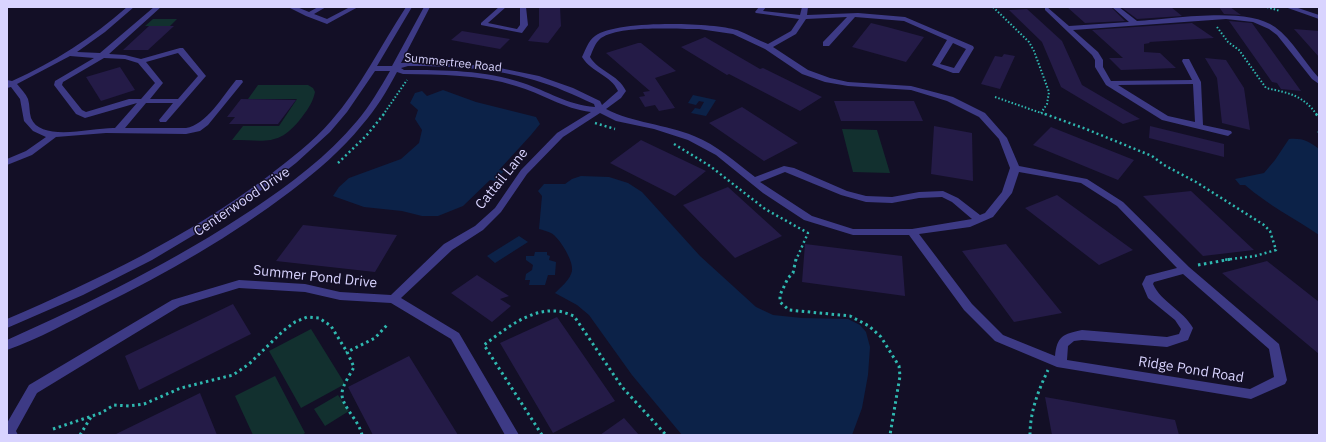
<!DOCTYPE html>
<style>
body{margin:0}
#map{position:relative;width:1326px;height:442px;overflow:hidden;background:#130f26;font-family:"IBM Plex Sans",sans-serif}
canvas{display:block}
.frame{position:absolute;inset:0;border:8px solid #d9d4ff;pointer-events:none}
</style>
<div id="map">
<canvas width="1326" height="442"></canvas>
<div class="frame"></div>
</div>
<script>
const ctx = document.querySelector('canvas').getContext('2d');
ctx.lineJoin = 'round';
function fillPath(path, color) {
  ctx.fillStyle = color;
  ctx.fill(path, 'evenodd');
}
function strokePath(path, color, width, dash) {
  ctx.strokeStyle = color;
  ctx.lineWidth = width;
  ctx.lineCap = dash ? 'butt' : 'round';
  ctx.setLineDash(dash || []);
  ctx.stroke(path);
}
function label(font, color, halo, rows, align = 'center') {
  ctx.font = font + ' "IBM Plex Sans",sans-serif';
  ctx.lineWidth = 3;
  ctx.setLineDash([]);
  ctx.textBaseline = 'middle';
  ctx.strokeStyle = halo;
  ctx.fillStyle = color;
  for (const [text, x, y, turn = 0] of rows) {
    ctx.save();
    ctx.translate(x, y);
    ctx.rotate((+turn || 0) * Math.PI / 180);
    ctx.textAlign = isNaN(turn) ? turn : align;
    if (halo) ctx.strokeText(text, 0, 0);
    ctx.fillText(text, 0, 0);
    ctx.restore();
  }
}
fillPath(new Path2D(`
 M153 19H177L170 26H145Z
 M258 85H308L313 88 315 92C313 102 308 109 302 117 279 147 267 140 232 140L243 126H279L297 99H248Z
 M842 129 877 130 890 173 853 172Z
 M311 329 345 384 301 408 269 351Z
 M275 376 305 433 302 435H253L235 396Z
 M338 395 349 411 325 426 314 409Z`), '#12302f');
fillPath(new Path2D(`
 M443 90 476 102 536 117 540 124 531 135 499 170 504 171 495 181 490 180 463 206 438 216H422L402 211 364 207 333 196 339 187 349 178 401 159 419 143 422 130 415 119 418 110 410 103 415 93 422 91 427 96Z
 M693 95 716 100 706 116 691 113 695 108 700 109 704 102 699 101 696 105 688 103Z
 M1289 139C1302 138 1309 141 1319 149V235C1294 218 1268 205 1245 185H1240L1235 179 1264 173 1275 160Z
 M581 176 609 177 628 183 642 192 700 256 756 307 773 315 802 318 848 319 860 325 866 332 870 347 868 375 862 408 852 435H682L632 375 589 315 577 305 555 293C561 287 570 280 572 271 574 261 559 237 551 233 547 231 543 230 539 229L542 196 538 191 544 184H565L572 179Z
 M519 236 528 242 495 263 487 256Z
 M535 252H547V255L550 256 549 260 556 262 555 275H548L545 285H529L530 280H525L526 274 532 270 533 265 526 260V256H534Z`), '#0c2248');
fillPath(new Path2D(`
 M539 7H560L561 26 548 43 528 41 539 26Z
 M1067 7H1111L1125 21 1085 23Z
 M1121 7H1171L1182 16 1137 19Z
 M1219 7H1230L1241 15 1224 14Z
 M1027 9 1062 41 1082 85 1140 119 1123 124 1061 87 1042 42 1009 10Z
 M1229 21 1252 23 1301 91 1281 89 1277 83 1272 82Z
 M871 23 887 27 924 37 906 62 852 47Z
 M1192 23 1214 38 1149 42 1150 43 1144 44V52L1160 53 1176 68 1121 70 1109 58H1123L1092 30Z
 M149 26H174L148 50H123Z
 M1294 29 1319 31V57Z
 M462 31 510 39 500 49 451 40Z
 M705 37 760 69 763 68 822 97 800 111 729 74 727 75 681 47Z
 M638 43H641L676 71 655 78 675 108 659 111 655 105 645 107 639 97 645 96 643 92 650 91 606 53Z
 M1004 54 1015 56 1000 89 981 84 995 56 1002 57Z
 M1205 58 1226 60 1244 88 1250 130 1222 123 1217 78Z
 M120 67 135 90 101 101 86 77Z
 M241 99 296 100 278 124H229L235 117H227Z
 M834 101H914L923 121H841Z
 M742 107 798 143 764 161 709 123Z
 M934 126 972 133 973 181 931 174Z
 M1150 126 1224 144V157L1149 138Z
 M1051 127 1134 160 1118 180 1033 145Z
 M641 140 706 171 675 196 610 163Z
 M728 187 782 236 735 258 683 205Z
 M1191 191 1254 250 1203 256 1143 196Z
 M1057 195 1133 250 1099 265 1025 208Z
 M303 225 397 235 375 272 276 261Z
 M805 244 902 256 905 296 802 282Z
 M1006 244 1062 313 1014 322 962 251Z
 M1267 261 1319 302V354L1222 273Z
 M477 275 509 296 500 299 511 306 492 322 451 293Z
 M233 304 251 334 139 390 125 356Z
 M557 317 615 401 553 433 500 343Z
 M409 356 458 435H373L348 387Z
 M200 393 217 435H114Z
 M1045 397 1175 420 1179 435H1052Z
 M624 418 639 435H600Z`), '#241b47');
strokePath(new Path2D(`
 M993 7 1029 42 1034 51 1049 92 1047 104 1041 113
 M1267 7 1280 11
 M1217 27 1228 42 1239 50 1266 88C1289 93 1303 95 1317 115
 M995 97 1047 115
 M383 115 407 80`), '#2fb8b0', 2, [1.5, 2]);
strokePath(new Path2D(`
 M1045 114 1086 129 1152 156 1164 165 1196 182 1264 225 1270 231 1276 250 1255 256 1224 260
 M1316 114 1319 118
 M595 123 615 129
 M1319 131V136
 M674 144 710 166 765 209 808 233 796 260
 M338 163 366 136 384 114`), '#2fb8b0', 2.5, [2, 3]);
strokePath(new Path2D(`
 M796 259 793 273 788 278 780 295V302L789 310 850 316 869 326 881 337 899 366 900 376 890 435
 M1198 265 1232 259
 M53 429 101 413 114 405 129 406 144 404 181 388 233 375 249 364 283 331 295 322 307 317 319 318 331 326 347 352
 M80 435 91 417
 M362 435C359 420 341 406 342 393 343 384 350 375 354 367L347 352 375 338 387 325
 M542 435 484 345C504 330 529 309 556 311 562 311 568 314 574 316L622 387 666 435
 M1030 435C1030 412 1038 391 1048 370`), '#2fb8b0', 3, [2.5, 3.5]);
fillPath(new Path2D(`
 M127 7H134L105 32 77 52 100 53 154 7H161L109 54 125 55 141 59 180 48H183L206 76 166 122H160L159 120 173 103H146L125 128H186C206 125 223 96 236 80H242L243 82 208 125 200 131 186 134 106 133 56 137 32 155 7 165V159L26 151 46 137 33 131 24 121 20 99 11 87 7 88V80L12 81C54 62 92 38 127 7ZM178 53 198 76 178 99H150L163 83 146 62ZM70 56 94 58 55 81 54 85 76 114 85 118 137 103 115 128C94 127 41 143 31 118 29 112 30 105 28 99 26 94 21 89 17 84ZM104 58 125 59 138 63 155 83 141 99H129L86 112 82 110 62 85 63 82Z
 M288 7H297L309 12 318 7H326L314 14 327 19 350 7H358L327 24 306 16Z
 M406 7H412L377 66H392L424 7H430L401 63 420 62 490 66 539 76 573 88 600 101 602 105 618 91C611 75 592 73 582 57 586 49 588 41 595 36 615 20 711 22 737 30 747 34 758 40 768 44L791 31 799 19 756 13 755 12 759 7H766L763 11 800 15 802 7H808L807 15 858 13 905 17 973 46 974 48 959 73H953L932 65 947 40 904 21 855 17 829 46H823V42L847 17 806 19 796 34 773 47 808 70 830 78 848 82 911 86 953 97 985 113 1007 138 1019 166 1087 179 1123 202 1189 267 1279 344 1287 380 1285 384 1251 399 1057 367 995 341 964 310 909 235H853L804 220 763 193 716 155 688 140 654 129 616 121 600 113 563 137 527 174 501 212 483 230 452 250 401 298 459 333 519 435H505L451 339 391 303 340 300 305 292 239 288 180 306 37 393 16 431 18 435H7V423L29 385 172 300 239 280 305 284 340 292 391 295 444 244 475 226 495 208 521 170 557 133 591 112C564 109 541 93 516 86 479 74 441 75 403 74L397 72C387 91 376 109 362 125 342 150 317 171 291 191 232 236 167 273 100 306 70 321 39 339 7 350V340C92 302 175 261 253 209 290 184 328 156 357 121 370 106 380 88 390 71H375L347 112 330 132 296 163 251 198 219 220 152 260 83 295 7 328V319C98 280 187 237 267 177 289 160 313 142 331 121 361 87 381 45 406 7ZM699 29 733 34 765 49 802 74 825 82 848 86 911 90 947 101 979 117 999 139 1010 168 1002 192 985 213 980 215 958 198 943 191 919 192 892 197 866 196 847 191 794 168 784 166 755 177C735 162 717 145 694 136 665 124 633 123 606 109L621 98 626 91C618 74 599 72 590 57 593 50 595 43 601 38 620 25 674 29 699 29ZM953 43 966 49 954 68 940 64ZM408 66C450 66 494 68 534 80 555 86 574 95 594 104L595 107C568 105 547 91 523 83 485 70 444 70 404 70L401 68ZM785 172 841 195 866 202 892 203 919 198 942 197 952 202 972 219 912 229H853L812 216 760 182ZM1019 172 1081 183 1117 206 1177 268 1146 276 1142 284 1148 298 1175 320 1181 329 1179 334 1167 337 1082 330C1063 334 1057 336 1055 356L1003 335 972 304 919 234 970 227 993 217 1012 193ZM1183 274 1269 349 1274 377 1250 389 1067 360 1068 346 1074 341 1082 340 1167 347 1188 340 1193 328C1183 310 1161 302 1153 284L1154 282Z
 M499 7H506L488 23 517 29 520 25V7H526L528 25 522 33 481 25V23Z
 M1047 7 1069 26 1129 22 1112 7H1119L1137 21C1172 19 1247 6 1275 27 1293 40 1304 62 1319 78V84L1312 79 1277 35 1269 29 1253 22 1226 19 1073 30 1098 52 1103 60V67L1111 81 1192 80 1182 61 1183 59H1189L1201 82 1203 125 1231 131 1232 133 1228 136 1162 120 1106 85 1095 67V60L1092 55 1045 10V8ZM1193 84 1195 122 1168 116 1118 85Z
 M1285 7H1295L1319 15V19Z`), '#3d3a85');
label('12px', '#d9d4ff', '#130f26', [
 ["Summertree Road",453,63,6]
]);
label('14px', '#d9d4ff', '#130f26', [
 ["Cattail Lane",502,179,-51],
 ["Centerwood Drive",242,202,-34],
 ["Summer Pond Drive",315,277,6],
 ["Ridge Pond Road",1191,370,9]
]);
</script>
